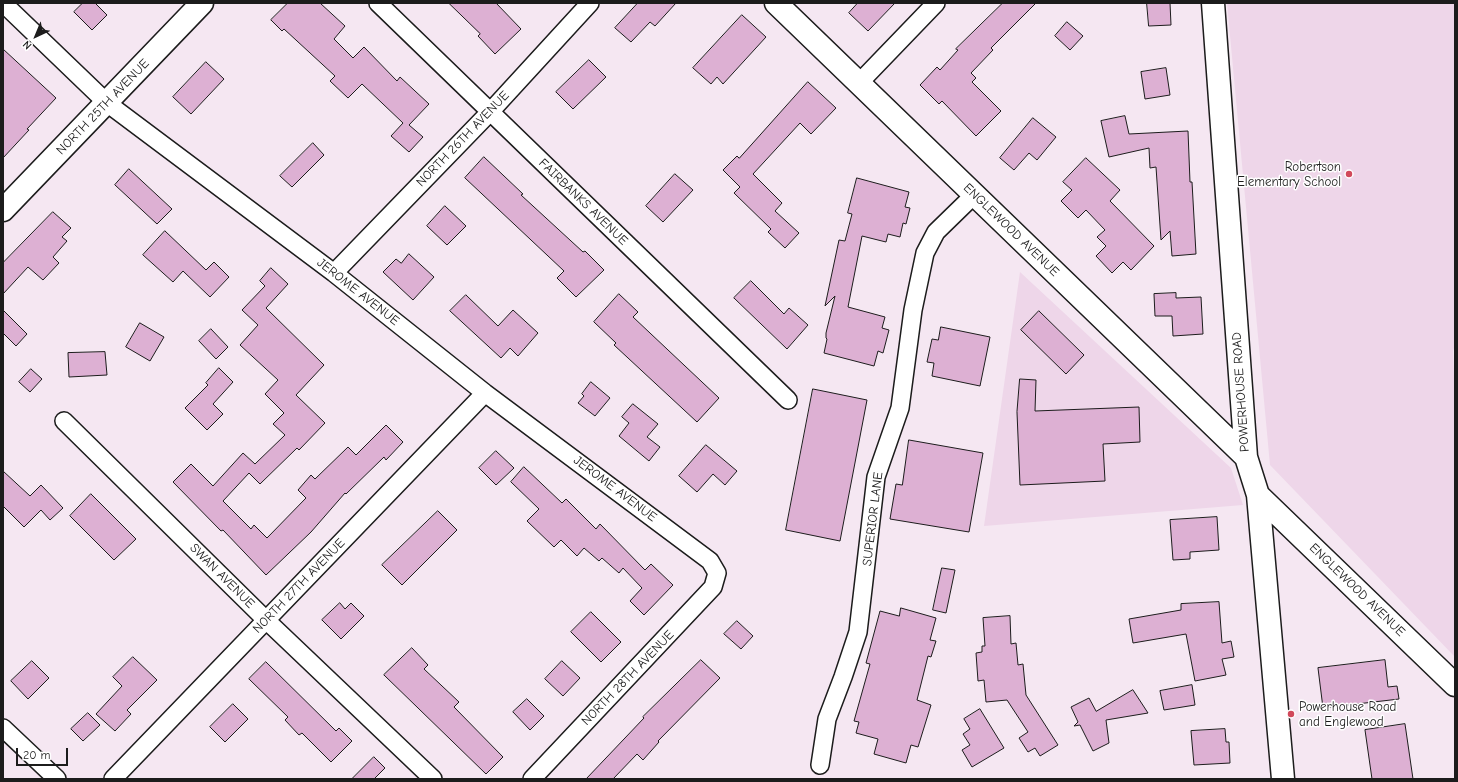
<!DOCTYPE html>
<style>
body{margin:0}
#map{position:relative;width:1458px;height:782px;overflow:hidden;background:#f5e7f2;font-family:"Comic Neue",sans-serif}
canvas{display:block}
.frame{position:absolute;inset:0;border:4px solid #1c1c1c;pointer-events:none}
.north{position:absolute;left:16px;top:16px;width:40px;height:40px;-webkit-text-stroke:3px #fff;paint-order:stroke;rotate:224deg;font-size:11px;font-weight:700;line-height:16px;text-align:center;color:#1c1c1c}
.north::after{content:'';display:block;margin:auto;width:14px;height:18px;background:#1c1c1c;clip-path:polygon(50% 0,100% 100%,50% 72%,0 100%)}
.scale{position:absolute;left:16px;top:748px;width:52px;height:18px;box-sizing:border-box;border:2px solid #1c1c1c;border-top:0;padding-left:5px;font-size:12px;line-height:14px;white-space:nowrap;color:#1c1c1c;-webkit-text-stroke:3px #fff;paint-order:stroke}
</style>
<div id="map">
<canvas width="1458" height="782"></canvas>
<div class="frame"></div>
<div class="north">N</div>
<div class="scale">20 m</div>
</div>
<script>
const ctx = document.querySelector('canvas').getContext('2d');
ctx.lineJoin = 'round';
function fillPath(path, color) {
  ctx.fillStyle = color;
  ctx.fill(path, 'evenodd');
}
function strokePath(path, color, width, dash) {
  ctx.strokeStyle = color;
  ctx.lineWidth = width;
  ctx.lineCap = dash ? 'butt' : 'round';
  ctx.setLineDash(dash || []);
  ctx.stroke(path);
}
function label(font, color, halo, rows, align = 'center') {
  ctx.font = font + ' "Comic Neue",sans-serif';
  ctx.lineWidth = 3;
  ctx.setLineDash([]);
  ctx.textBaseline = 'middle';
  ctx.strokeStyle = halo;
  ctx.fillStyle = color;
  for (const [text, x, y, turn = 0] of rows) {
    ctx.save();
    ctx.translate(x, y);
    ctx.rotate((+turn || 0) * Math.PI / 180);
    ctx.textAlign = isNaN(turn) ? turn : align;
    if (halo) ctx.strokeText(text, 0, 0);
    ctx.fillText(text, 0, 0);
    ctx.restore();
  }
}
fillPath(new Path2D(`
 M1227 3H1455V345L1453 351 1455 401V657L1270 465Z
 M1020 272 1231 468 1243 505 984 526Z`), '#eed6e9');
const building = new Path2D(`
 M83 3H95L107 15 92 30 74 12Z
 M288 3H320L345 26 334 39 353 58 364 47 397 81 400 77 429 104 409 125 423 137 409 152 391 136 403 123 362 84 348 98 330 81 335 76 284 29 282 31 271 20Z
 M449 3H496L521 29 495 54 478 36 480 34Z
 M638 3H676L655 26 650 22 631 42 615 28Z
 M858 3H895L868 31 849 13Z
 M1003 3H1036L991 48 993 50 971 73 976 78 972 82 1001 111 976 136 942 101 939 104 920 85 937 67 940 70 958 50 956 49Z
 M1147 3H1170L1171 25 1149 26Z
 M742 15 766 37 723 84 717 77 711 84 693 68Z
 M1067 22 1083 36 1070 50 1055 36Z
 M3 49 56 98 27 129 29 130 3 158Z
 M589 60 606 77 573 109 556 92Z
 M206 62 224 79 191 114 173 97Z
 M1166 68 1170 95 1145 99 1141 72Z
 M808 82 836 108 811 134 800 123 753 174 782 203 775 211 799 233 785 248 768 232 771 229 734 193 740 187 723 170 737 156 739 158Z
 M1125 116 1129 134 1188 131 1190 182H1192L1196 254 1172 256 1170 231 1161 240 1156 167 1150 168 1149 148 1109 157 1101 121Z
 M1033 118 1056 137 1037 160 1029 153 1014 170 1000 158Z
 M313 143 324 155 292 187 280 176Z
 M484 157 523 194 521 195 583 252 585 251 604 270 576 297 557 278 564 271 465 178Z
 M1086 158 1120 190 1110 201 1154 246 1131 270 1123 262 1112 273 1096 256 1106 246 1097 237 1105 230 1086 210 1078 218 1061 201 1072 190 1063 182Z
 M129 169 172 209 157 224 115 185Z
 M675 174 693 190 663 222 646 206Z
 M857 178 909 192 905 207 910 208 906 224 903 223 900 237 888 234 886 242 862 236 848 307 885 317 882 328 889 330 883 353 878 351 874 366 824 353 827 339 826 338V333L835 296 825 306 839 240 845 241 852 214 848 213Z
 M445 206 466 226 447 245 427 226Z
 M53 212 71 228 62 237 67 241 53 257 59 263 43 280 28 267 3 294V263Z
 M165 231 206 270 214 262 229 277 210 297 183 271 173 282 143 255Z
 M409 254 434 277 413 300 383 272 396 259 401 263Z
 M271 268 288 284 266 308 324 365 296 395 325 423 299 450 297 448 260 484 249 473 223 501 251 529 254 525 267 538 306 498 298 490 311 475 315 479 348 447 356 455 386 425 403 442 386 460 384 457 346 494 345 493 311 532 266 575 223 530 221 531 173 482 191 464 213 486 243 453 255 464 285 435 273 424 284 413 265 394 278 380 240 345 258 325 242 310 265 286 260 281Z
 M751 281 784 314 789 308 808 325 787 349 734 298Z
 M1176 293V298L1201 297 1203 334 1173 336 1172 316H1155L1154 294Z
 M619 294 638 312 633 317 719 398 697 422 614 345 616 343 594 322Z
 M466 295 498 326 513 310 538 333 518 356 510 348 501 358 450 311Z
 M3 310 27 334 16 346 3 333Z
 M1039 311 1084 355 1066 374 1021 330Z
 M140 323 164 337 150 361 126 347Z
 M941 327 990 337 980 386 932 376 934 363 927 362 932 339 938 340Z
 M211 329 228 347 216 359 199 341Z
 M105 352 107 375 69 377 68 353Z
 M219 368 233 382 213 404 223 414 207 430 185 408 208 385 206 383Z
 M31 369 42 379 30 392 19 382Z
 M1020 379 1036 380 1035 411 1139 407 1140 442 1103 444 1105 481 1020 485 1017 412Z
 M591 382 610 398 595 416 578 403 584 396 582 394Z
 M813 389 867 400 840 541 786 530Z
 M633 404 658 424 647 437 660 447 649 461 619 436 629 423 622 417Z
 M909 440 983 453 969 532 890 519 896 484 902 485Z
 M706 445 737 471 725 485 713 474 697 492 679 476Z
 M496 451 514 468 496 485 479 468Z
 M524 467 562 503 566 499 596 529 600 524 645 570 651 564 673 585 644 615 630 601 642 588 623 568 619 573 602 558 599 561 584 548 577 556 561 540 554 547 527 521 539 509 511 482Z
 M3 471 30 496 41 485 63 508 50 520 41 510 24 527 3 506Z
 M91 494 136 539 114 560 70 516Z
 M438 511 457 530 402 585 382 565Z
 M1217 517 1219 550 1190 552V559L1173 560 1170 520Z
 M942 568 955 570 946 613 933 610Z
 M1219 602 1222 643 1231 641 1234 657 1222 659 1226 675 1195 681 1186 634 1133 643 1129 619 1181 610V604Z
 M340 603 345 609 351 603 364 616 341 639 322 620Z
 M901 608 936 618 930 640 936 641 931 657 928 656 917 700 931 705 918 747 911 745 906 763 874 754 878 739 856 733 859 722 854 721 870 664 866 663 880 611 899 616Z
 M591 612 621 642 601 662 571 632Z
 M1010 616 1011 644 1016 643 1018 665 1023 664 1026 695 1058 745 1040 756 1035 748 1028 752 1019 738 1028 732 1007 700 986 702 984 680 978 681 976 653 982 652V646H985L983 618Z
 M737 621 753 636 741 649 724 634Z
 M412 648 428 665 424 669 459 702 454 707 503 757 486 774 384 675Z
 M133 657 157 680 127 710 131 714 115 731 96 714 122 686 113 677Z
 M701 660 720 678 658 741 659 742 643 760 637 754 613 779H586L644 718 643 717Z
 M1385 660 1388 687 1397 686 1399 699 1323 708 1318 668Z
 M32 661 49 678 28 699 11 681Z
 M562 661 580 678 563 696 545 679Z
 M266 662 336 731 339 728 352 741 331 762 302 733 299 735 285 720 288 717 249 679Z
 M1192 685 1195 705 1164 710 1160 691Z
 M1133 690 1148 713 1106 720 1109 743 1093 751 1080 725 1074 726 1078 722 1071 707 1089 698 1096 711Z
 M527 699 544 716 530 730 513 712Z
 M233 704 248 719 225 742 210 727Z
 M980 709 1004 748 972 767 962 750 970 745 963 734 970 729 964 719Z
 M88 713 100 725 83 741 71 729Z
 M1405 724 1413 779H1372L1365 730Z
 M1225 729 1226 742H1229L1230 763 1194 765 1191 731Z
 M374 757 385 768 374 779H352Z`);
fillPath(building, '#ddb0d3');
strokePath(building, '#1c1c1c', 1);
const street = new Path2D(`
 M3 3 107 103 334 273 485 393 710 561 717 573 713 587 532 779
 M378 3 788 400
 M859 83 936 3
 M334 273 490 112 590 3
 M64 421 266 620 433 779
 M3 728 57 779
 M820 765 827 719 843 677 858 632 876 477 900 408 913 310 925 253 936 232 974 195
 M113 779 485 393`);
const secondary = new Path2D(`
 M776 3 1246 457
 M1213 3 1246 457 1258 495 1283 779
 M3 210 202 3
 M1258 495 1455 685`);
strokePath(street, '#1c1c1c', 20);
strokePath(secondary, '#1c1c1c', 25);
strokePath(street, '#fff', 17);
strokePath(secondary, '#fff', 22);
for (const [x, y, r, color] of [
 [1349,174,4,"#d1495b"],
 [1291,714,4,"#d1495b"]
]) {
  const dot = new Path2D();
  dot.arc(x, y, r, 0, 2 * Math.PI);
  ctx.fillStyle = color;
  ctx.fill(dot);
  strokePath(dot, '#fff', 1.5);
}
label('13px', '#1c1c1c', '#fff', [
 ["NORTH 25TH AVENUE",103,107,-46],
 ["NORTH 26TH AVENUE",463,139,-46],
 ["FAIRBANKS AVENUE",583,202,44],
 ["ENGLEWOOD AVENUE",1011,230,44],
 ["JEROME AVENUE",358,292,38],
 ["POWERHOUSE ROAD",1241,392,-94],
 ["JEROME AVENUE",615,489,37],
 ["SUPERIOR LANE",873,519,-83],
 ["SWAN AVENUE",222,576,45],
 ["NORTH 27TH AVENUE",299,586,-46],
 ["ENGLEWOOD AVENUE",1357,590,44],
 ["NORTH 28TH AVENUE",628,678,-46]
]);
label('13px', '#1c1c1c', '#fff', [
 ["Robertson",1341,167],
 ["Elementary School",1341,182],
 ["Powerhouse Road",1299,707,"left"],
 ["and Englewood",1299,722,"left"]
], 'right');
</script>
